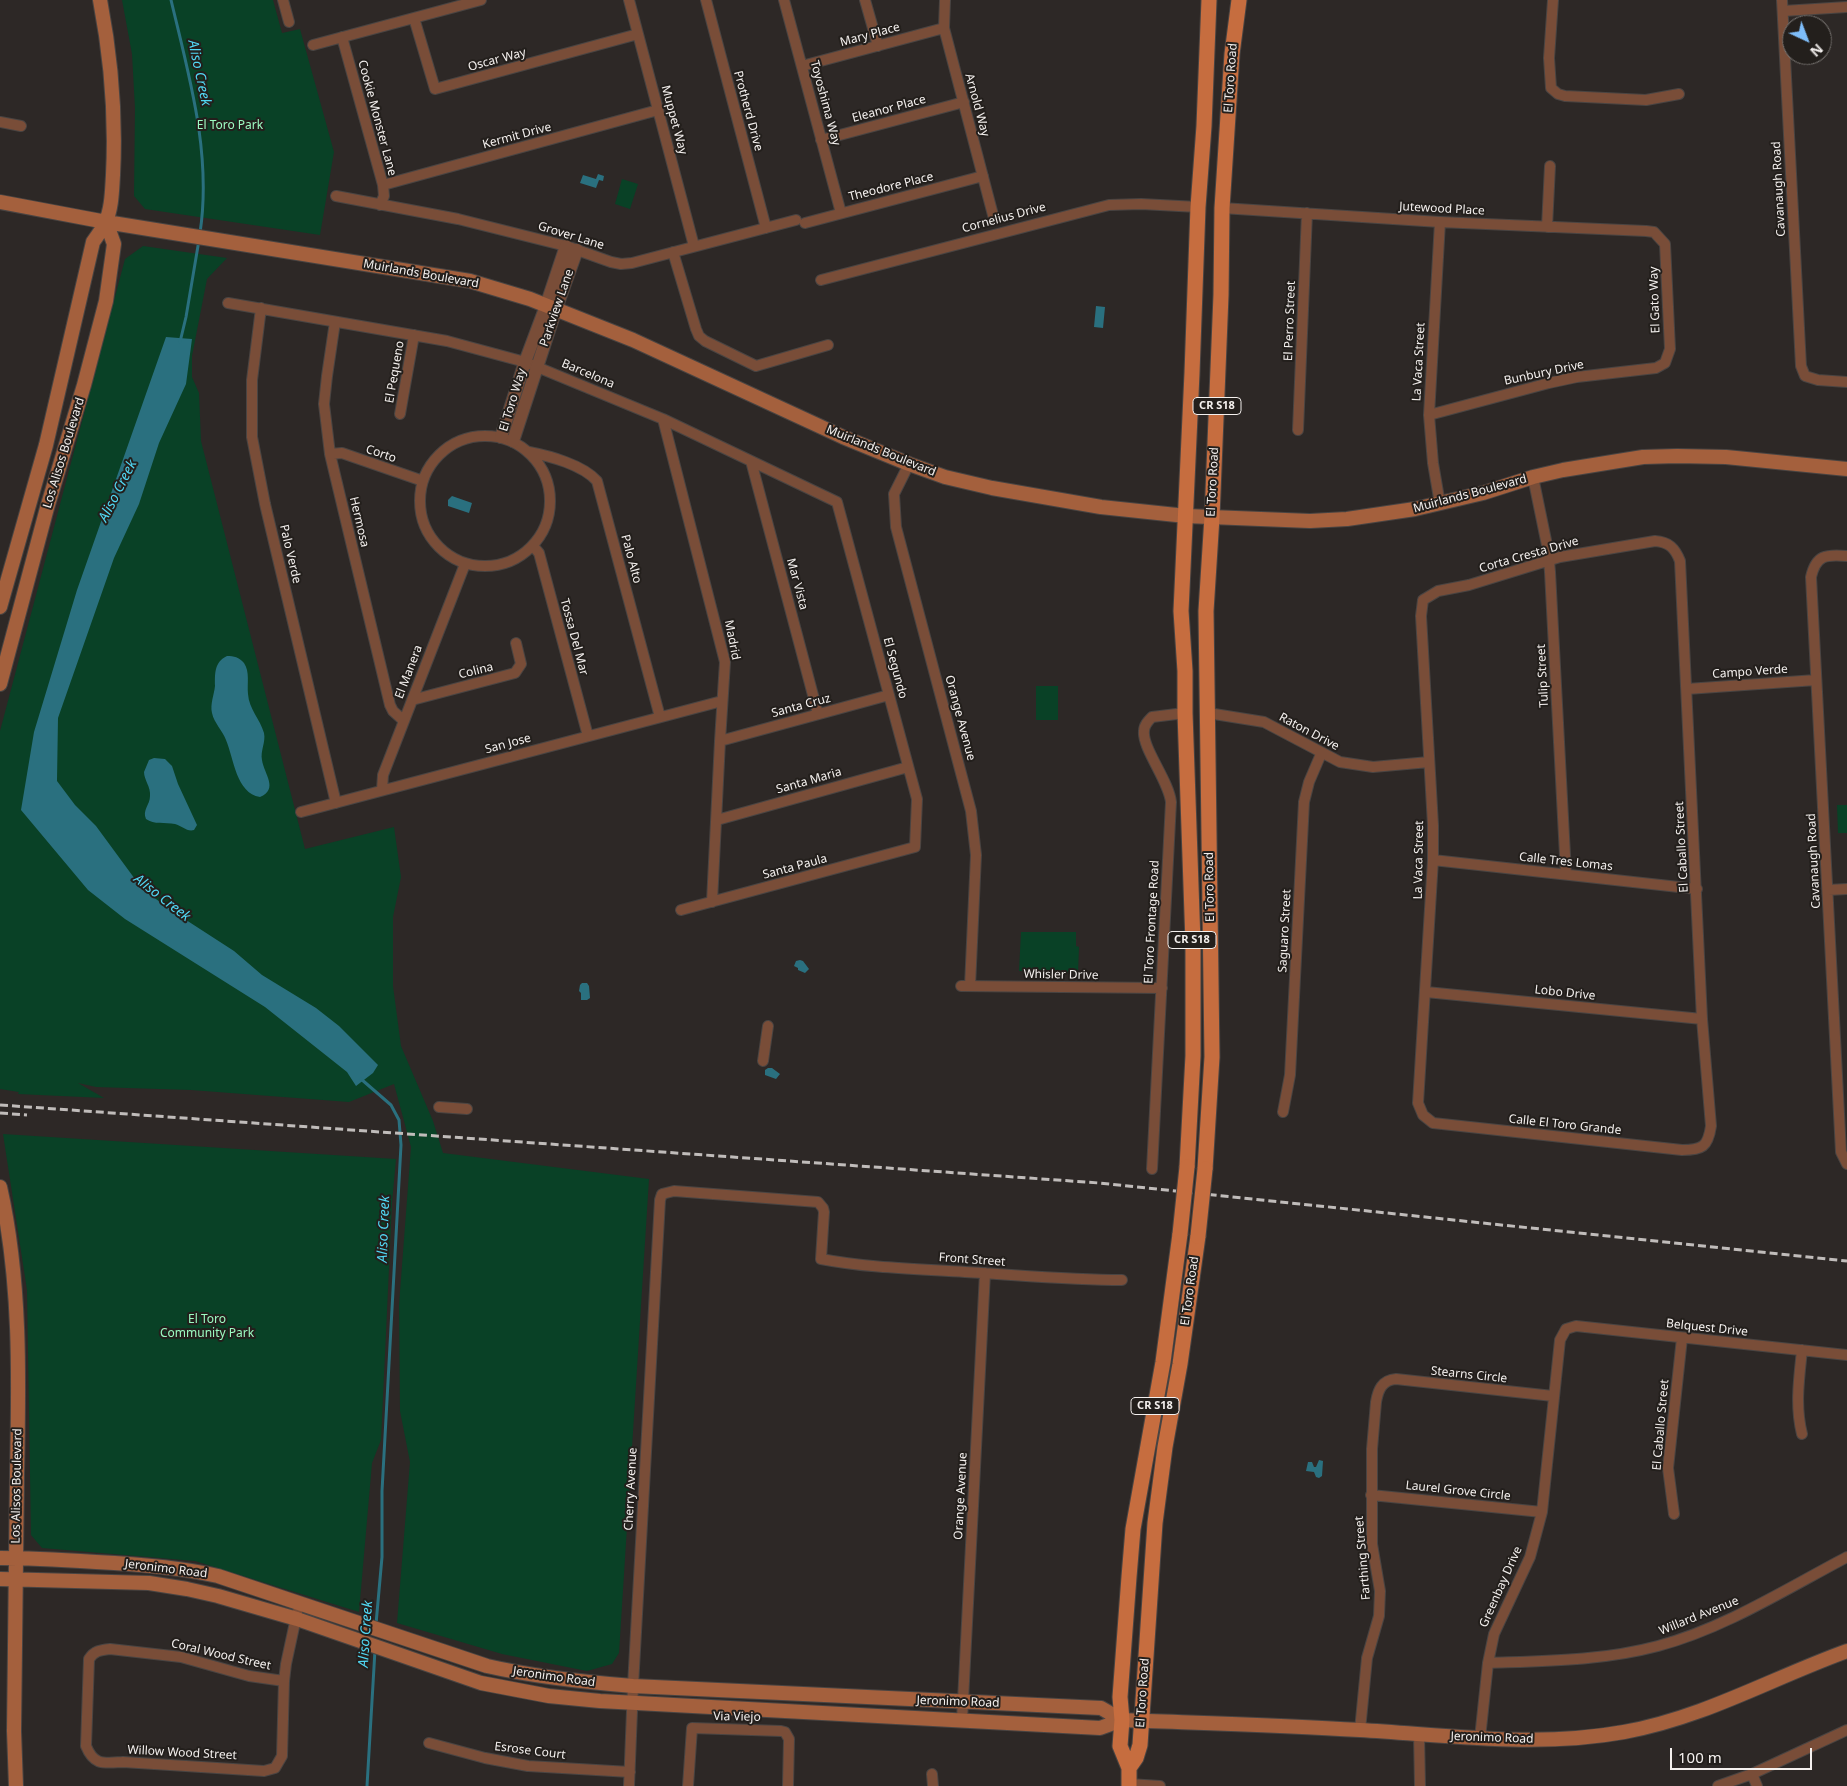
<!DOCTYPE html>
<style>
body{margin:0}
#map{position:relative;width:1847px;height:1786px;overflow:hidden;background:#2d2826;font-family:"Noto Sans",sans-serif}
canvas{display:block}
.north{position:absolute;left:1782px;top:15px;width:50px;height:50px;box-sizing:border-box;background:#231f1c;border:1px solid #777370;border-radius:50%;rotate:137deg;font-size:14px;font-weight:700;line-height:20px;text-align:center;color:#f4f0ee}
.north::after{content:'';display:block;margin:auto;width:18px;height:22px;background:#7ebdf9;clip-path:polygon(50% 0,100% 100%,50% 72%,0 100%)}
.scale{position:absolute;left:1670px;top:1748px;width:142px;height:22px;box-sizing:border-box;border:2px solid #f4f0ee;border-top:0;padding-left:6px;font-size:15px;line-height:18px;white-space:nowrap;color:#f4f0ee;-webkit-text-stroke:4px #231f1c;paint-order:stroke}
</style>
<div id="map">
<canvas width="1847" height="1786"></canvas>
<div class="north">N</div>
<div class="scale">100 m</div>
</div>
<script>
const ctx = document.querySelector('canvas').getContext('2d');
ctx.lineJoin = 'round';
function fillPath(path, color) {
  ctx.fillStyle = color;
  ctx.fill(path, 'evenodd');
}
function strokePath(path, color, width, dash) {
  ctx.strokeStyle = color;
  ctx.lineWidth = width;
  ctx.lineCap = dash ? 'butt' : 'round';
  ctx.setLineDash(dash || []);
  ctx.stroke(path);
}
function label(font, color, halo, rows, align = 'center') {
  ctx.font = font + ' "Noto Sans",sans-serif';
  ctx.lineWidth = 4;
  ctx.setLineDash([]);
  ctx.textBaseline = 'middle';
  ctx.strokeStyle = halo;
  ctx.fillStyle = color;
  for (const [text, x, y, turn = 0] of rows) {
    ctx.save();
    ctx.translate(x, y);
    ctx.rotate((+turn || 0) * Math.PI / 180);
    ctx.textAlign = isNaN(turn) ? turn : align;
    if (halo) ctx.strokeText(text, 0, 0);
    ctx.fillText(text, 0, 0);
    ctx.restore();
  }
}
fillPath(new Path2D(`
 M122 0H273L282 33 300 29 334 152 320 235 145 209 134 196 135 108 132 54Z
 M622 179 638 184 630 209 615 204Z
 M143 246 227 258 207 279 192 356V377L199 393 201 441 305 849 394 827 401 877 393 917V986L401 1046 433 1121 443 1153 649 1179 619 1653 612 1664 587 1671 502 1654 397 1623 410 1462 400 1411 399 1305 411 1147 394 1084 349 1102 191 1090 96 1087 78 1083 104 1098 18 1094 19 1092 0 1089V731L125 259Z
 M1036 686H1058V720H1036Z
 M1837 805H1847V833H1838Z
 M1021 932H1076V946L1079 947 1078 973 1019 971Z
 M3 1134 396 1159 392 1203 381 1440 372 1463 359 1612 195 1561 42 1548 31 1535 27 1290Z`), '#094126');
fillPath(new Path2D(`
 M598 174 604 176 603 181 599 180 596 188 580 183 583 175 596 179Z
 M1096 306 1105 307 1103 328 1094 327Z
 M166 337 192 339 186 384 159 443 139 504 114 558 58 718 57 781 75 805 96 826 143 890 183 918 234 951 262 975 316 1008 339 1026 378 1065 373 1073 356 1086 347 1072 265 1007 125 919 88 890 21 810 34 732 77 590Z
 M452 496 472 503 469 513 448 506V500Z
 M227 656C234 656 239 657 244 663 250 672 247 683 248 694 249 709 260 719 264 733 266 742 260 751 262 760 264 774 279 789 260 797 236 793 234 759 226 740 223 731 214 723 212 713 210 704 214 695 215 686 215 674 214 662 227 656Z
 M154 758 165 759 172 766 178 784 197 825 194 830C187 832 182 826 175 824 165 822 154 825 146 819 142 810 150 805 150 796 151 787 144 780 144 772L149 760Z
 M800 960 803 961 809 969 805 973 798 970V968L794 966 796 961Z
 M582 983H587L589 986 590 998 587 1000H581V993L579 991 580 985Z
 M768 1068H772L780 1074 776 1079 765 1075V1070Z
 M1319 1460 1323 1461 1322 1476 1319 1478 1316 1477 1314 1472 1306 1471 1308 1462H1312L1314 1467H1316Z`), '#2a707f');
strokePath(new Path2D(`
 M171 0C189 76 212 154 200 233
 M180 342 186 317 199 240
 M361 1079 391 1105 399 1120 401 1145 382 1491V1557L376 1624
 M367 1786 375 1650`), '#2a707f', 3);
const minor = new Path2D(`
 M283 0 289 22
 M629 0 694 246
 M706 0 766 228
 M784 0 841 213
 M865 0 878 46
 M945 0 944 28 993 215
 M1553 0 1549 58 1551 88 1558 94 1565 96 1646 100 1679 94
 M1782 0 1801 366 1805 376 1818 380 1847 382
 M1783 11 1847 7
 M414 18 435 89 638 34
 M342 37 383 185 384 196 380 205
 M313 45 481 0
 M802 66 944 28
 M0 122 21 126
 M821 140 964 102
 M383 185 658 110
 M336 196 458 219 566 246 611 262 621 264 632 263 796 220
 M1222 208 1440 222 1646 231 1654 232 1665 244 1670 349 1665 363 1656 368 1577 377 1549 383 1429 415
 M1440 222 1429 415 1433 463 1440 504
 M805 223 983 176
 M1547 227 1550 166
 M673 252 696 329 699 336 705 341 756 366 828 345
 M821 280 1109 205 1141 204 1198 207
 M228 303 447 341 525 362 663 419 837 502 917 799 915 847 681 910
 M261 308 252 380V437L265 504 336 803
 M335 322 327 376 324 404 330 454 390 705 393 711 403 720
 M400 414 414 335
 M663 419 725 662 720 741 712 902
 M1298 430 1307 213
 M420 501a65 65 0 1 1 130 0a65 65 0 1 1-130 0Z
 M529 452C550 456 583 465 597 481L660 717
 M330 454 342 453 423 481
 M751 461 818 714
 M909 464 894 494 896 527 971 811 976 855 970 986
 M1533 477 1548 550 1550 572 1566 874
 M1655 541C1669 542 1675 548 1680 561L1702 1019 1711 1126C1708 1147 1702 1150 1682 1150L1433 1123 1423 1115 1418 1103 1433 860V825L1421 616 1423 600 1438 591 1469 585 1560 557Z
 M533 546 539 553 588 736
 M1847 556C1826 554 1816 555 1811 577L1841 1152 1847 1164
 M1687 689 1816 680
 M412 700 515 673 521 664 516 643
 M1208 713 1264 722 1340 762 1373 767 1429 762
 M720 741 889 695
 M382 790 383 775 465 564
 M301 812 722 701
 M717 820 908 767
 M1433 860 1697 889
 M1828 890 1847 889
 M961 986 1162 988
 M1426 992 1702 1019
 M763 1061 768 1026
 M439 1107 467 1109
 M1283 1112 1290 1075 1304 802 1309 782 1321 754
 M1152 1169 1171 802C1169 781 1142 748 1144 731 1144 725 1148 721 1152 717L1185 713
 M1802 1350C1799 1379 1795 1406 1802 1434
 M1371 1495 1542 1512
 M1674 1514 1668 1468 1682 1338
 M1488 1663C1545 1661 1602 1661 1658 1646 1725 1628 1786 1589 1847 1557
 M284 1681 249 1676 181 1657 110 1649C100 1650 94 1651 89 1659L86 1746C94 1766 104 1763 123 1762L264 1771 275 1768 282 1756 284 1681 286 1664 297 1613
 M962 1720 985 1273
 M1360 1730 1367 1658 1379 1616 1380 1591 1372 1544V1449L1376 1402C1378 1390 1382 1380 1396 1379L1553 1396
 M1419 1734 1420 1786
 M1480 1738 1488 1663 1494 1634 1530 1557 1542 1512 1560 1340 1566 1329 1576 1326 1847 1355
 M429 1743 485 1758 528 1766 630 1772
 M932 1774 933 1786
 M1752 1774 1757 1786
 M1129 1784 1160 1786
 M629 1786 633 1686 660 1200 662 1194 674 1191 818 1202 823 1208 824 1212 821 1259C868 1268 917 1269 965 1272 1018 1275 1070 1280 1122 1280
 M688 1786 692 1728 781 1731 785 1732 789 1739 788 1786
 M1718 1786 1752 1774 1847 1730`);
const tertiary = new Path2D(`
 M501 437 525 362 546 306 566 246
 M513 441 556 309 577 250`);
const secondary = new Path2D(`
 M0 202 106 222 470 281 530 299 633 340 843 437 909 464 945 477 992 488 1101 507 1186 516 1310 521 1347 519 1415 509 1483 493 1533 477 1563 470 1643 457 1677 456 1726 457 1847 469
 M0 607 46 445 93 242C97 236 102 230 105 223 112 209 112 190 113 175 116 116 111 57 100 0
 M0 684 47 508 84 385 106 301 114 244 106 222
 M0 1187C21 1280 19 1379 17 1474 16 1559 15 1645 14 1731L16 1786
 M0 1558C32 1558 64 1560 96 1562 138 1564 178 1567 218 1576L487 1666C535 1677 583 1682 633 1686L1101 1708 1122 1720
 M0 1579 149 1583 187 1589 218 1596 297 1619 481 1683 549 1696 600 1701 1100 1728 1122 1720C1201 1723 1281 1725 1360 1730 1448 1735 1536 1748 1624 1732 1703 1718 1772 1678 1847 1651`);
const primary = new Path2D(`
 M1187 1167 1193 1056V943L1185 713V671L1181 611 1192 373 1198 207 1204 126 1209 0
 M1205 1169 1212 1057 1206 611 1212 517 1221 295 1222 208 1232 54 1239 0
 M1129 1768 1136 1758 1140 1745 1155 1523 1165 1447 1180 1364 1198 1236
 M1129 1786V1768L1120 1746 1122 1720 1120 1697 1129 1577 1133 1529 1163 1362 1180 1234`);
strokePath(minor, '#494442', 12);
strokePath(tertiary, '#494442', 14);
strokePath(secondary, '#494442', 16);
strokePath(primary, '#494442', 17);
strokePath(minor, '#794d38', 10);
strokePath(tertiary, '#794d38', 12);
strokePath(secondary, '#a4603d', 14);
strokePath(primary, '#c66d3f', 15);
strokePath(new Path2D(`
 M0 1105 1099 1183 1847 1261
 M0 1113 27 1115`), '#c0bcba', 3, [8, 4]);
const primaryBridge = new Path2D(`
 M1180 1234 1187 1167
 M1198 1236 1205 1169`);
strokePath(primaryBridge, '#494442', 17, []);
strokePath(primaryBridge, '#c66d3f', 15);
for (const [x, y, w] of [
 [1217,406,48],
 [1192,940,48],
 [1155,1406,48]
]) {
  const box = new Path2D();
  box.roundRect(x - w / 2, y - 8.5, w, 17, 4);
  ctx.fillStyle = '#231f1c';
  ctx.fill(box);
  strokePath(box, '#f4f0ee', 1);
}
label('bold 11px', '#f4f0ee', null, [
 ["CR S18",1217,406],
 ["CR S18",1192,940],
 ["CR S18",1155,1406]
]);
label('12px', '#f4f0ee', '#231f1c', [
 ["Mary Place",870,35,-15],
 ["Oscar Way",497,60,-15],
 ["El Toro Road",1231,78,-86],
 ["Toyoshima Way",825,103,75],
 ["Arnold Way",977,105,75],
 ["Eleanor Place",889,109,-15],
 ["Protherd Drive",748,111,75],
 ["Cookie Monster Lane",377,118,75],
 ["Muppet Way",674,120,75],
 ["Kermit Drive",517,136,-15],
 ["Theodore Place",891,187,-14],
 ["Cavanaugh Road",1779,189,-93],
 ["Jutewood Place",1442,209,3],
 ["Cornelius Drive",1004,218,-15],
 ["Grover Lane",571,236,17],
 ["Muirlands Boulevard",421,274,10],
 ["El Gato Way",1655,300,-92],
 ["Parkview Lane",557,308,-71],
 ["El Perro Street",1290,321,-88],
 ["La Vaca Street",1419,362,-87],
 ["El Pequeno",395,372,-80],
 ["Bunbury Drive",1544,373,-12],
 ["Barcelona",588,374,23],
 ["El Toro Way",513,400,-73],
 ["Muirlands Boulevard",881,451,22],
 ["Los Alisos Boulevard",64,453,-73],
 ["Corto",381,454,19],
 ["El Toro Road",1213,482,-87],
 ["Muirlands Boulevard",1470,494,-15],
 ["Hermosa",359,522,77],
 ["Palo Verde",290,554,77],
 ["Corta Cresta Drive",1529,555,-16],
 ["Palo Alto",631,559,75],
 ["Mar Vista",797,584,75],
 ["Tossa Del Mar",574,637,75],
 ["Madrid",732,640,79],
 ["El Segundo",895,668,75],
 ["Colina",476,671,-14],
 ["El Manera",409,672,-69],
 ["Campo Verde",1750,672,-4],
 ["Tulip Street",1543,676,-93],
 ["Santa Cruz",801,706,-15],
 ["Orange Avenue",960,718,75],
 ["Raton Drive",1309,732,28],
 ["San Jose",508,744,-15],
 ["Santa Maria",809,781,-16],
 ["El Caballo Street",1682,847,-93],
 ["La Vaca Street",1419,860,-89],
 ["Cavanaugh Road",1814,861,-93],
 ["Calle Tres Lomas",1566,862,6],
 ["Santa Paula",795,867,-15],
 ["El Toro Road",1210,887,-91],
 ["El Toro Frontage Road",1152,922,-87],
 ["Saguaro Street",1285,931,-87],
 ["Whisler Drive",1061,975,1],
 ["Lobo Drive",1565,993,6],
 ["Calle El Toro Grande",1565,1125,6],
 ["Front Street",972,1260,4],
 ["El Toro Road",1190,1291,-82],
 ["Belquest Drive",1707,1328,6],
 ["Stearns Circle",1469,1375,6],
 ["El Caballo Street",1661,1425,-85],
 ["Los Alisos Boulevard",17,1486,-89],
 ["Cherry Avenue",631,1489,-87],
 ["Laurel Grove Circle",1458,1491,6],
 ["Orange Avenue",961,1496,-87],
 ["Farthing Street",1363,1558,-95],
 ["Jeronimo Road",166,1569,7],
 ["Greenbay Drive",1501,1587,-66],
 ["Willard Avenue",1699,1616,-22],
 ["Coral Wood Street",221,1655,13],
 ["Jeronimo Road",554,1677,8],
 ["El Toro Road",1143,1693,-86],
 ["Jeronimo Road",958,1702,2],
 ["Via Viejo",737,1717,1],
 ["Jeronimo Road",1492,1738,2],
 ["Esrose Court",530,1751,7],
 ["Willow Wood Street",182,1753,3]
]);
label('12px', '#9cfbc2', '#231f1c', [
 ["El Toro Park",230,126],
 ["El Toro",207,1320],
 ["Community Park",207,1334]
]);
label('italic 14px', '#51d7f3', '#231f1c', [
 ["Aliso Creek",199,73,78],
 ["Aliso Creek",118,491,-63],
 ["Aliso Creek",162,898,38],
 ["Aliso Creek",384,1229,-88],
 ["Aliso Creek",366,1634,-86]
]);
</script>
